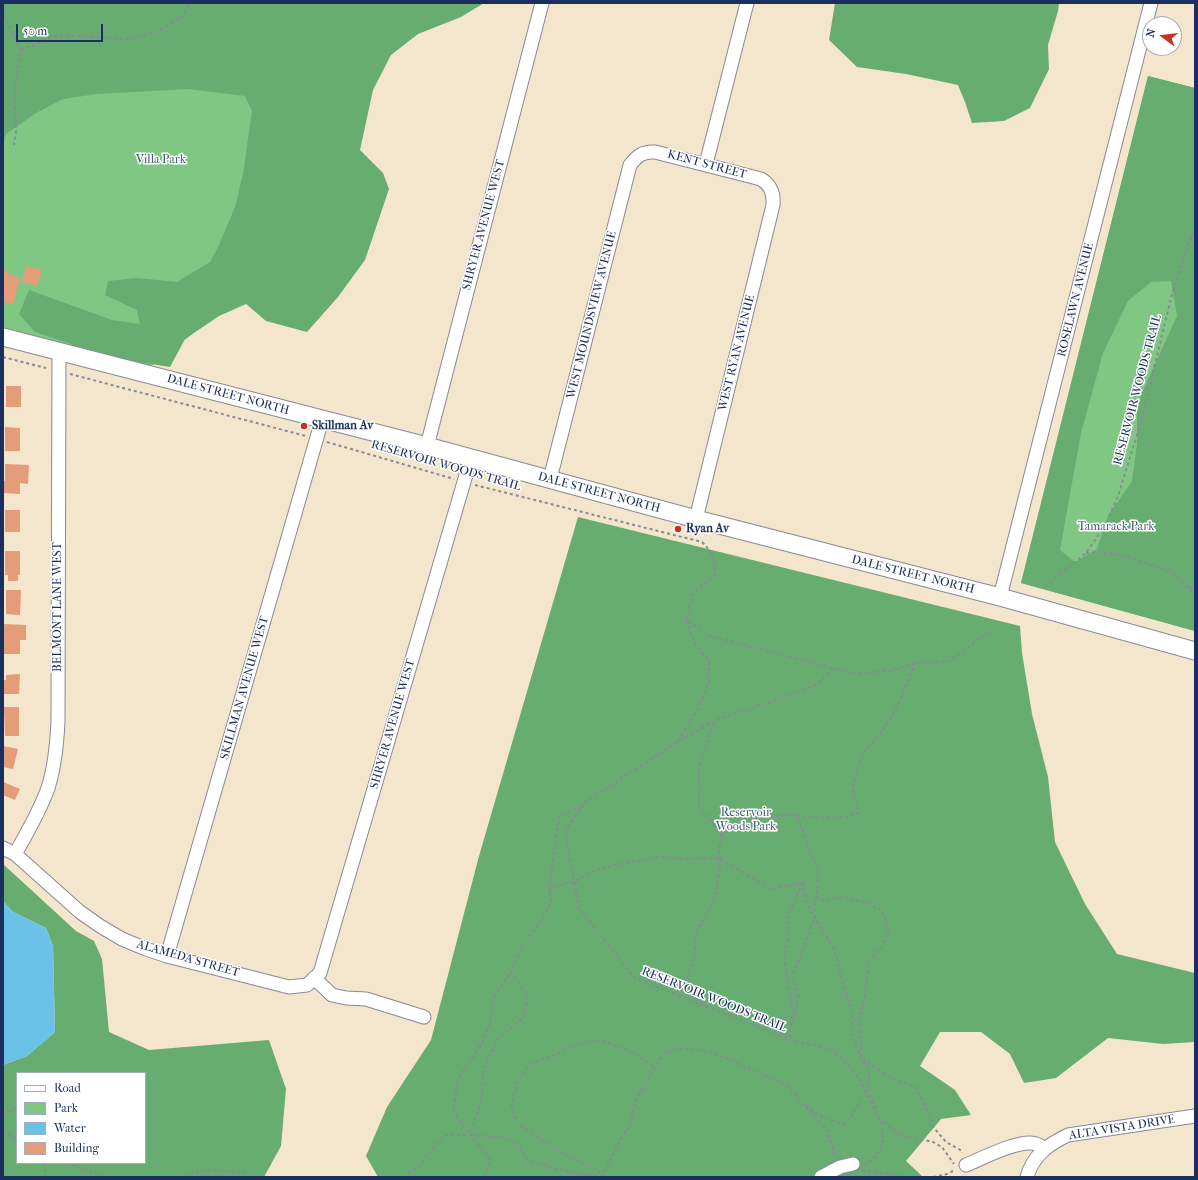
<!DOCTYPE html>
<style>
body{margin:0}
#map{position:relative;width:1198px;height:1180px;overflow:hidden;background:#f4e5cd;font-family:"IM FELL French Canon",serif}
canvas{display:block}
.frame{position:absolute;inset:0;border:4px solid #1b2f5e;pointer-events:none}
.legend{position:absolute;left:16px;top:1072px;width:130px;height:92px;box-sizing:border-box;background:#fff;border:1px solid #a4acbf;margin:0;padding:5px 7px;list-style:none;font-size:12px;color:#1b2f5e}
.legend li{display:flex;align-items:center;gap:8px;height:20px}
.legend b{width:20px;border:1px solid #a4acbf}
.north{position:absolute;left:1142px;top:16px;width:40px;height:40px;box-sizing:border-box;background:#fff;border:1px solid #a4acbf;border-radius:50%;rotate:285deg;font-size:11px;font-weight:700;line-height:16px;text-align:center;color:#1b2f5e}
.north::after{content:'';display:block;margin:auto;width:14px;height:18px;background:#c8321e;clip-path:polygon(50% 0,100% 100%,50% 72%,0 100%)}
.scale{position:absolute;left:16px;top:24px;width:87px;height:18px;box-sizing:border-box;border:2px solid #1b2f5e;border-top:0;padding-left:5px;font-size:12px;line-height:14px;white-space:nowrap;color:#1b2f5e;-webkit-text-stroke:3px #fff;paint-order:stroke}
</style>
<div id="map">
<canvas width="1198" height="1180"></canvas>
<div class="frame"></div>
<ul class="legend">
<li><b style="height:5px;background:#fff"></b>Road</li>
<li><b style="height:11px;background:#7fc783"></b>Park</li>
<li><b style="height:11px;background:#6ac2e7"></b>Water</li>
<li><b style="height:11px;background:#e49c79"></b>Building</li>
</ul>
<div class="north">N</div>
<div class="scale">50 m</div>
</div>
<script>
const ctx = document.querySelector('canvas').getContext('2d');
ctx.lineJoin = 'round';
function fillPath(path, color) {
  ctx.fillStyle = color;
  ctx.fill(path, 'evenodd');
}
function strokePath(path, color, width, dash) {
  ctx.strokeStyle = color;
  ctx.lineWidth = width;
  ctx.lineCap = dash ? 'butt' : 'round';
  ctx.setLineDash(dash || []);
  ctx.stroke(path);
}
function label(font, color, halo, rows, align = 'center') {
  ctx.font = font + ' "IM FELL French Canon",serif';
  ctx.lineWidth = 3;
  ctx.setLineDash([]);
  ctx.textBaseline = 'middle';
  ctx.strokeStyle = halo;
  ctx.fillStyle = color;
  for (const [text, x, y, turn = 0] of rows) {
    ctx.save();
    ctx.translate(x, y);
    ctx.rotate((+turn || 0) * Math.PI / 180);
    ctx.textAlign = isNaN(turn) ? turn : align;
    if (halo) ctx.strokeText(text, 0, 0);
    ctx.fillText(text, 0, 0);
    ctx.restore();
  }
}
fillPath(new Path2D(`
 M3 3 385 26 327 230 142 373 3 337Z
 M1148 76 1195 88V631L1021 583Z`), '#7fc783');
fillPath(new Path2D(`
 M3 3H484L461 17 418 34 391 55 373 90 360 150 383 173 389 189 365 260 338 297 307 332 266 321 246 304 219 316 185 339 170 367 113 358 35 332 19 314 29 290 112 320 140 324 137 310 105 295 108 281 137 278 177 282 210 262 219 245 235 207 243 174 252 111 245 96 188 89 97 94 63 99 36 113 6 134 3 143Z
 M835 3H1059L1058 11 1048 45 1049 69 1030 108 1004 121 972 123 965 102 958 85 906 74 857 67 829 40Z
 M1148 76 1195 88V631L1021 583ZM1171 281 1177 316 1137 404V444L1132 481 1108 516 1097 549 1075 562 1060 550 1081 433 1103 353 1128 301 1151 282Z
 M578 517 1020 626 1022 653 1032 714 1048 777 1055 842 1085 904 1117 954 1195 973V1042L1163 1044 1108 1038 1056 1078 1024 1083 1010 1054 981 1032H940L920 1066 955 1090 971 1115 941 1119 906 1161 923 1177H378L366 1156 387 1107 431 1040 479 856Z
 M3 864 76 931 94 941 102 959 109 1032 149 1050 269 1040 286 1089 281 1146 264 1177H3V1065L27 1056 55 1032 53 946 46 928 13 912 3 901ZM17 1073H145V1163H17Z`), '#67ac71');
fillPath(new Path2D(`
 M3 901 13 912 46 928 53 946 55 1032 27 1056 3 1065Z`), '#6ac2e7');
fillPath(new Path2D(`
 M26 266 42 270 37 286 22 282Z
 M3 270 8 271V274L20 278 13 304 5 302 3 305Z
 M6 386H21V407H6Z
 M5 427 20 428V451H5Z
 M5 464 29 465 28 484 20 483V494L3 493V481H5Z
 M5 510H20V532H5Z
 M5 551H20V575H18V581H8V575H5Z
 M6 590H21L20 615 6 614Z
 M3 624 26 625V640H20V654H3Z
 M20 674 19 694H3V680H6V675Z
 M4 707H19V736H5Z
 M3 746 18 749 13 769 3 767Z
 M3 782 20 789 15 800 3 795Z`), '#e49c79');
const minor = new Path2D(`
 M706 164 747 3
 M427 446 542 3
 M550 479 630 165C637 156 643 151 655 152L761 179C771 185 774 194 773 205L696 519
 M1000 597 1151 3
 M3 848 15 854 80 912 100 926 122 939 146 949 167 956 289 987 307 985 320 973 471 458
 M15 854C27 833 40 811 48 788 55 766 57 744 58 721L59 351
 M167 956 322 420
 M314 978 332 995 346 998 366 999 424 1017
 M966 1165C983 1158 1014 1142 1031 1143 1036 1143 1041 1146 1045 1149
 M821 1177 840 1167 853 1164
 M1027 1177C1033 1155 1049 1144 1068 1135L1195 1116`);
const major = new Path2D(`
 M3 337 427 446 696 519 1000 597 1195 651`);
strokePath(minor, '#888a96', 15);
strokePath(major, '#888a96', 19);
strokePath(new Path2D(`
 M5 3 4 15 21 50 16 81 15 100 16 131 14 145
 M21 50 37 44 47 38 60 35 127 39 157 32 181 17 191 3
 M3 357 46 368
 M70 374 306 436
 M327 442 454 479
 M475 485 702 542C714 554 714 558 716 574L694 592 686 619 706 635 851 673 891 671 915 663 950 661 992 629
 M1086 553 1102 552 1133 558 1173 573 1195 594
 M1050 582 1086 553 1106 524 1118 496 1141 422 1172 294 1188 245 1195 227
 M1188 588 1195 585
 M833 668 817 684 782 698 716 720 677 742 585 802 565 831 579 908 635 978 790 1040 830 1049 846 1062 859 1078 882 1124 883 1143 876 1156 865 1165
 M678 741 698 709 709 682V662L694 642 686 620
 M581 807 559 816 549 892 552 899 542 920 523 943 511 972 527 995 524 1017 498 1039 483 1069 482 1099 470 1135 502 1137 517 1144 528 1160 548 1167 594 1177 604 1175 608 1164 623 1135 629 1128 636 1100 663 1054 679 1048 711 1052 727 1058 789 1087 814 1116 827 1129 835 1156
 M797 815C813 818 845 820 859 813L853 793V786L857 770 863 753 883 730 900 701 915 663
 M722 837 725 832 742 826 760 817 777 816 797 815 808 844V850L818 867V886L815 901V918L793 974 798 993 796 1011 790 1030V1040
 M549 892 563 883 575 882 589 872 615 865 657 857 686 859 719 858 770 889 803 883 805 899 810 910 834 949 843 984 852 1009V1033L857 1050 869 1071 868 1092 873 1103 876 1110
 M816 897 824 901 843 897 864 902 882 910 889 930 881 948 869 961 864 1002 859 1020 862 1059 895 1080 915 1086 925 1105 934 1128 946 1142 962 1151V1153
 M702 1005 683 987 696 953 695 934 714 902 720 867 719 847 722 837 699 806V769L709 736 716 721
 M791 1025 792 1010 784 958 789 935 787 919 802 884
 M806 1105C818 1117 829 1121 846 1124L866 1092
 M3 1117 8 1111 17 1107
 M879 1118 900 1135 933 1142 942 1147 954 1164
 M3 1132 17 1139
 M44 1163 46 1177
 M67 1163 103 1177
 M862 1170 908 1177
 M185 1177 187 1175 206 1170 244 1172 248 1177
 M403 1177 421 1165 431 1149 446 1135H470
 M485 1177 491 1160 470 1135 453 1111 458 1079 481 1045 490 1024 493 998 511 972
 M604 1177V1175L594 1168 575 1159 553 1148 517 1123 511 1105 518 1080 532 1063 551 1057 590 1039 605 1042 634 1053 655 1068
 M933 1177 947 1174 955 1170`), '#888a96', 2, [3, 3]);
strokePath(minor, '#fff', 13);
strokePath(major, '#fff', 17);
for (const [x, y, r, color] of [
 [304,426,4,"#c8321e"],
 [678,529,4,"#c8321e"]
]) {
  const dot = new Path2D();
  dot.arc(x, y, r, 0, 2 * Math.PI);
  ctx.fillStyle = color;
  ctx.fill(dot);
  strokePath(dot, '#fff', 1.5);
}
label('12px', '#395d69', '#fff', [
 ["Villa Park",161,160],
 ["Tamarack Park",1116,527],
 ["Reservoir",746,813],
 ["Woods Park",746,827]
]);
label('12px', '#1b2f5e', '#fff', [
 ["KENT STREET",707,165,15],
 ["SHRYER AVENUE WEST",484,225,-75],
 ["ROSELAWN AVENUE",1076,300,-76],
 ["WEST MOUNDSVIEW AVENUE",592,315,-76],
 ["WEST RYAN AVENUE",737,353,-76],
 ["RESERVOIR WOODS TRAIL",1138,390,-75],
 ["DALE STREET NORTH",228,395,15],
 ["RESERVOIR WOODS TRAIL",446,466,16],
 ["DALE STREET NORTH",599,493,15],
 ["DALE STREET NORTH",913,575,14],
 ["BELMONT LANE WEST",58,607,-90],
 ["SKILLMAN AVENUE WEST",245,688,-74],
 ["SHRYER AVENUE WEST",393,724,-74],
 ["ALAMEDA STREET",188,959,16],
 ["RESERVOIR WOODS TRAIL",714,1000,22],
 ["ALTA VISTA DRIVE",1122,1128,-9]
]);
label('bold 12px', '#1b2f5e', '#fff', [
 ["Skillman Av",312,426],
 ["Ryan Av",686,529]
], 'left');
</script>
